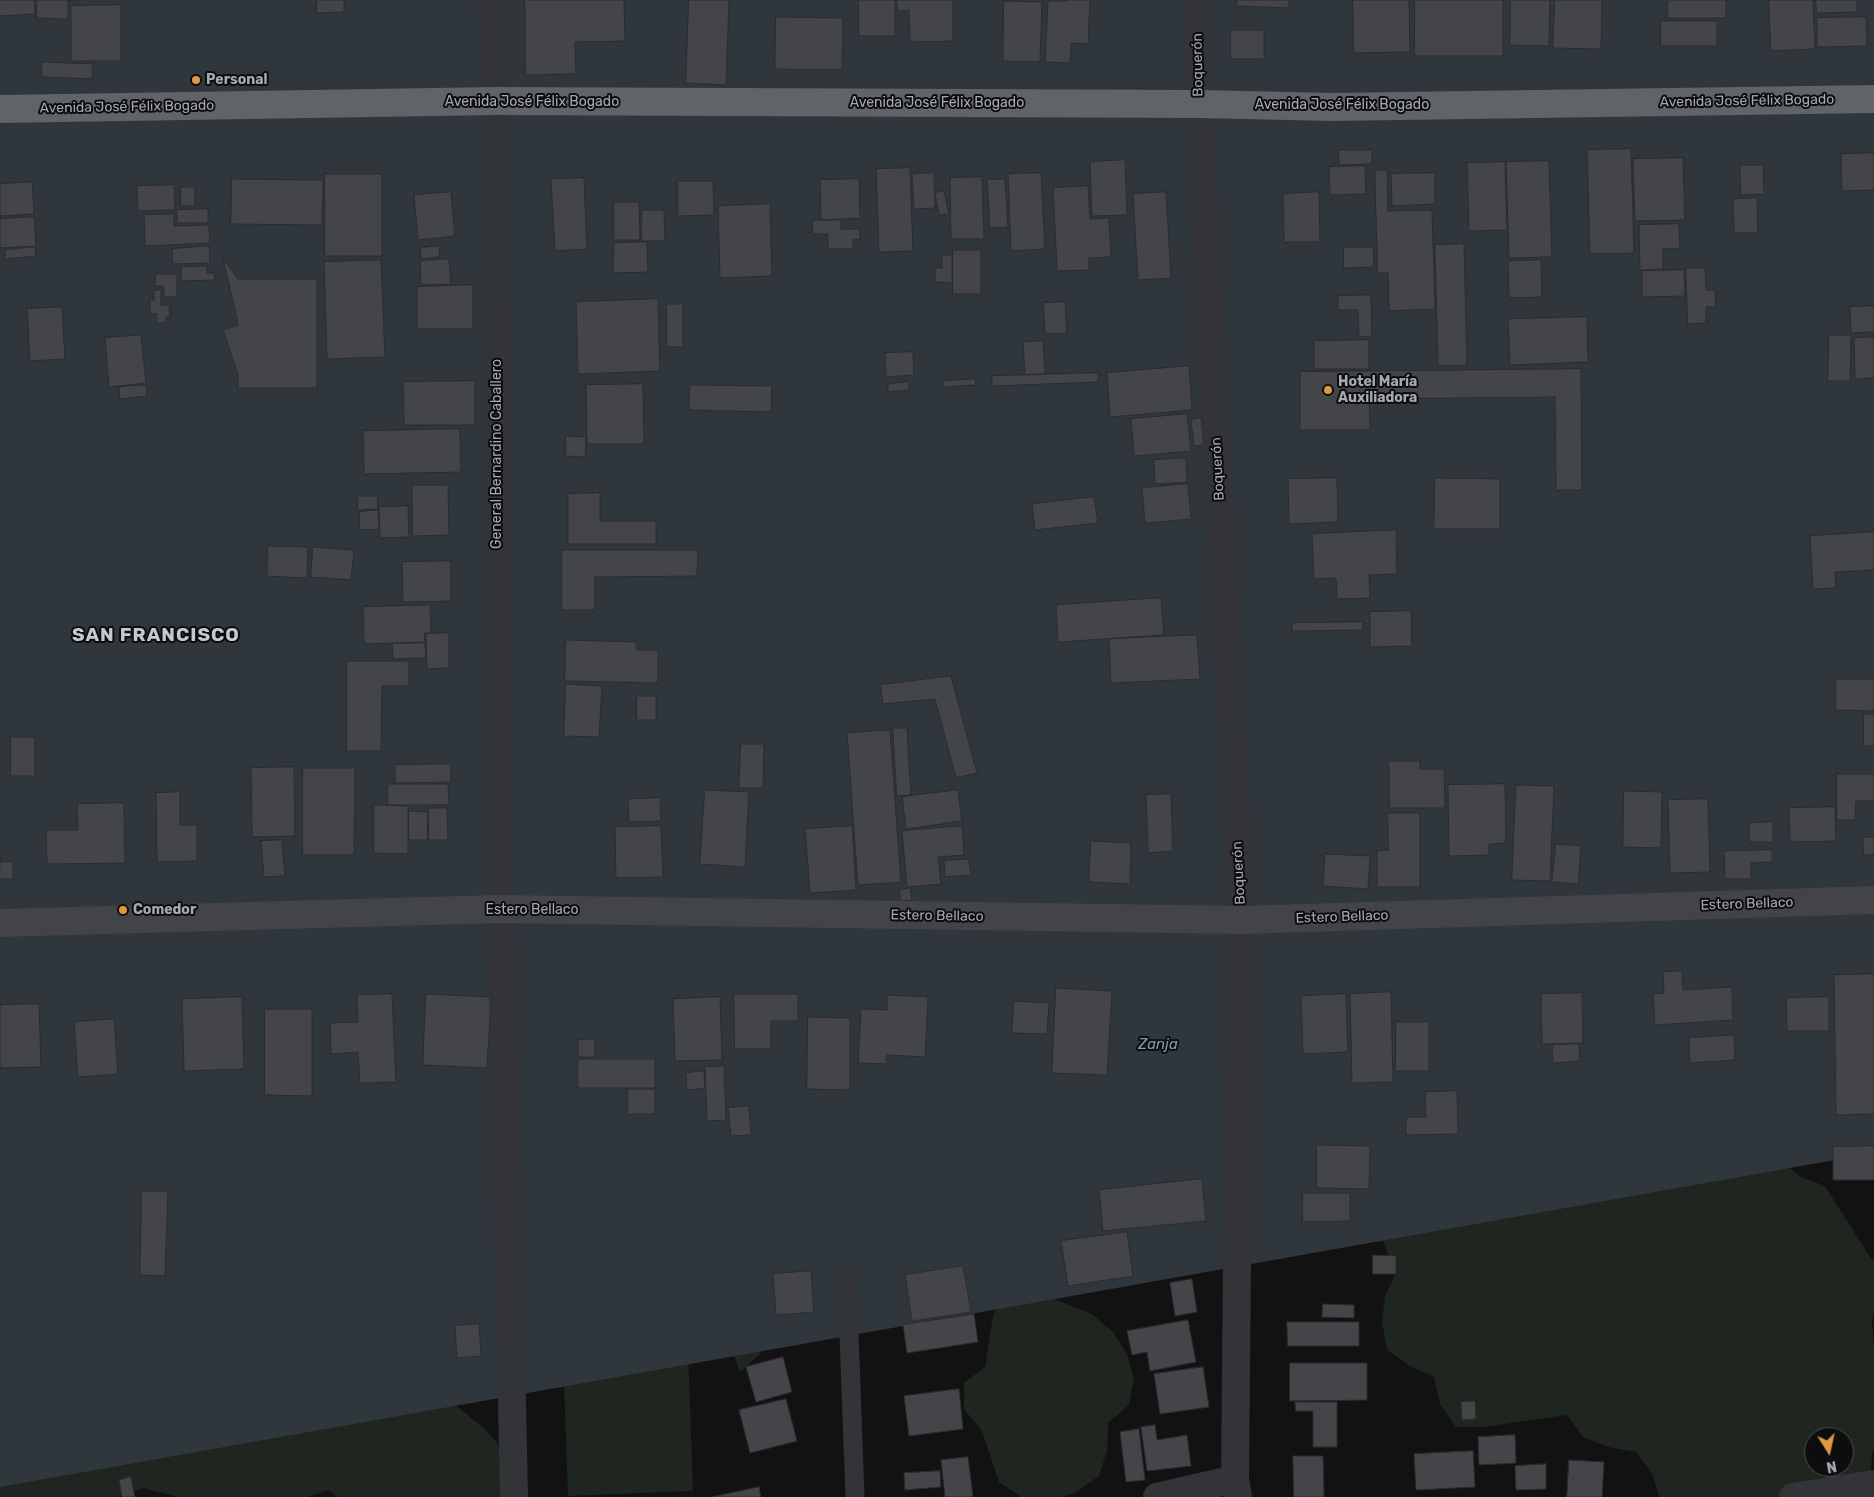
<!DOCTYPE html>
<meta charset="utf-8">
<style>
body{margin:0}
#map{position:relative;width:1874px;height:1497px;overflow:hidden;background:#121213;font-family:Rubik,sans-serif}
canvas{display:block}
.north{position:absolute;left:1804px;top:1427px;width:50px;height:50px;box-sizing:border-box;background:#0d0d0e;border:1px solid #4a4c50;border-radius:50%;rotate:170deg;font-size:14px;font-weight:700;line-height:20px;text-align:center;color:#a5aab2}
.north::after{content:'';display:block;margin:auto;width:18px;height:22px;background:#dd9a40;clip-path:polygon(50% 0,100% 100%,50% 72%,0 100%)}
</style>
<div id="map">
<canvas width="1874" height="1497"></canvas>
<div class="north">N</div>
</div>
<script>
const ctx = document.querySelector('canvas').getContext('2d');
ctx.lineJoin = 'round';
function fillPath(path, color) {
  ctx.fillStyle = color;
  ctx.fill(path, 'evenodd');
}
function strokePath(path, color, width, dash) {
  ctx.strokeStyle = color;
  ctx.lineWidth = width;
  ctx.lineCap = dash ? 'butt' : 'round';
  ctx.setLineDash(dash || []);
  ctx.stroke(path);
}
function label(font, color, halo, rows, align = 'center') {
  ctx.font = font + ' Rubik,sans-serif';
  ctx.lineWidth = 4;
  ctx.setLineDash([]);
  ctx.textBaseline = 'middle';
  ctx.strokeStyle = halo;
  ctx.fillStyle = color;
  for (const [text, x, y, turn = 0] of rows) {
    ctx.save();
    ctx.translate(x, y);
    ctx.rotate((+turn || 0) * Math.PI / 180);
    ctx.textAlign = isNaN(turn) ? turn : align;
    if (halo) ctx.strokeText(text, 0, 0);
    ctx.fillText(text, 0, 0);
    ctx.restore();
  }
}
fillPath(new Path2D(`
 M957 979 1009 986 1025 1037 1064 1072 1079 1094 1104 1102 1124 1117 1141 1138 1139 1164 1121 1183 1098 1196 1072 1201 1052 1219 1040 1243 1035 1268 1042 1294 1092 1314 1113 1332 1127 1354 1134 1379 1129 1405 1108 1423 1107 1451 1099 1476 1076 1492 1062 1497H1021L999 1482 982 1431 964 1409V1383L985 1367 993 1316 1005 1292 1012 1265 965 1236 910 1235 883 1244 862 1258 779 1275 768 1299 769 1326 762 1352 740 1372 731 1347 705 1333 642 1278 595 1280 572 1236 565 1195V1171L608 1136 688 1135 711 1143 731 1162 758 1156 762 1130 756 1104 769 1079 787 1097 794 1121 817 1130 840 1121 862 1107 912 1092 934 1079 938 1026 944 1002Z
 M1781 1162 1801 1177 1825 1186 1870 1257 1874 1260V1310L1872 1322 1874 1347V1447L1872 1455 1869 1497H1659L1652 1473 1636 1452 1608 1447 1583 1437 1567 1415 1484 1427H1456L1440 1404 1434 1377 1410 1366 1387 1350 1382 1322 1385 1295 1397 1272 1385 1247 1377 1220ZM1814 1437H1844V1467H1814Z
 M687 1320 693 1491 568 1496 562 1324Z
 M444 1396 485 1429 521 1470 524 1497H338L328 1490 308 1497H178L143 1488 118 1497H0V1478Z`), '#1f251f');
fillPath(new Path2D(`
 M0 0H1874V1153L0 1487Z`), '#2f373c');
const building = new Path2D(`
 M0 0H34L35 14 0 16Z
 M37 0H77L68 1V19L37 18Z
 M317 0H344V12L317 13Z
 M525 0H624L625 41 575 42 576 74 526 75Z
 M689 0H729L726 85 686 83Z
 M859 0H895V36H859Z
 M897 0H953V41L910 42 909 10 898 11Z
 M1066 0H1090L1088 44 1071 43 1070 63 1045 62 1048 1H1066Z
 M1237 0H1289V8L1236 6Z
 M1353 0H1409L1410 52 1354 53Z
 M1415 0H1503V56H1415Z
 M1511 0H1550L1549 46 1510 45Z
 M1555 0H1602L1601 49 1553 48Z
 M1668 0H1726V18H1668Z
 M1769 0H1813L1815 49 1771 51Z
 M1816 0H1857V12L1817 13Z
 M1004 1 1042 2 1040 62 1003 61Z
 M121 5V61H71V6Z
 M776 17 843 18 842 70 775 69Z
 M1866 17 1867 46 1817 47V18Z
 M1661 21H1717V46H1661Z
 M1231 30H1264V59H1231Z
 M42 62 93 64 92 79 42 77Z
 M1631 149 1634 253 1590 254 1587 150Z
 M1339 150H1372V164L1339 165Z
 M1874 153V190L1842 191 1841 154Z
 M1683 158 1685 220 1635 221 1633 159Z
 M1125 160 1127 215 1092 216 1090 162Z
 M1549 161 1552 257 1509 258 1506 162Z
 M1505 162 1507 230 1469 231 1467 163Z
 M1740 165H1763L1764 194 1741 195Z
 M1365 166 1366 194 1330 195 1329 167Z
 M910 168 913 251 879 252 876 169Z
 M1375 170H1387L1388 211 1432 210 1435 309 1389 311 1388 273H1378Z
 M934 173 935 208 914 209 912 174Z
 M1041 173 1045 249 1011 251 1008 174Z
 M1435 173V204L1392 206 1391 174Z
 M325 174H382V256H325Z
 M982 177 984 239H951L950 178Z
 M584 178 587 249 555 251 551 179Z
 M232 179 323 180 322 225 231 224Z
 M859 179 860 218 821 220 820 180Z
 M1005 179 1008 227 990 228 987 180Z
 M678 181H713L714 215 678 216Z
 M32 182 34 214 0 216V184Z
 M174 185 175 210 138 211 137 186Z
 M1088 186 1090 219 1109 218 1111 257 1089 258V270L1057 271 1053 188Z
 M181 187H195V206H181Z
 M944 191 949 214 939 215 935 193Z
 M451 192 455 236 418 240 414 195Z
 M1166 192 1171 278 1138 280 1133 194Z
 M1319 192 1320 242H1284L1283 194Z
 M1757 198 1758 233H1734L1733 199Z
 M614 202H639L640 240H614Z
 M770 204 772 276 720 278 718 206Z
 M208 209V223H177V210Z
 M642 210H664L665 241H642Z
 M174 214V226L209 225 210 243 145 246 144 215Z
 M34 217 36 246 0 248V219Z
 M813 220H841V229H860V239L853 240V249H828V234H813Z
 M1679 224 1680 248 1663 249V269L1640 270 1639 225Z
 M647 242 648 272 613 273 614 243Z
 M1464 244 1467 365 1438 366 1435 245Z
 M209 246 210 263 173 264 172 249Z
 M439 246 440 257 421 259 420 248Z
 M35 247 36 256 5 259V250Z
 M1344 247H1373L1374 267 1344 268Z
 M953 250H981V294H953Z
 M942 255H952V283L935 282V268H942Z
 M223 258 238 279H317V388H238V375L223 330 238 325Z
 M449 259 451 284 421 285 420 261Z
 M381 260 385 357 327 359 324 262Z
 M1541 260 1542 297 1509 298 1508 261Z
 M207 266V273H214L215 280 181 281V267Z
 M1686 268H1705L1706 290H1715L1716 307H1706V323L1688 324Z
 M1684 270 1685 296 1642 297V271Z
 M156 274H177V297H164V286H155Z
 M473 285V329H417V287Z
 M154 290H161V305H169L170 317H166V323H157V314H150V300H154Z
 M1371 295 1372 336 1359 337 1358 310H1338V296Z
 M658 299 660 371 578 374 576 302Z
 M1065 302 1067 333 1045 334 1043 303Z
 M667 304H683V347H667Z
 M1874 306V332L1851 333 1850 307Z
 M62 307 65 359 30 361 27 309Z
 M1587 317 1588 362 1510 365 1508 319Z
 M141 335 146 383 109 387 105 338Z
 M1829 335H1851L1850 381H1828Z
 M1874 337V378L1855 379 1854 338Z
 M1369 340V369H1314V341Z
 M1043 341 1045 374 1025 375 1023 342Z
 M913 352 914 375 886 377 885 353Z
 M1189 366 1192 410 1110 417 1107 373Z
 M1581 369 1582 490H1556L1555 397 1369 399 1370 430H1300V372Z
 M1098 373V382L992 386V376Z
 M975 379 976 385 943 387V381Z
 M475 381V425H404L403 382Z
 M909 382V390L888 392V384Z
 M643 384 644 444H587L586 385Z
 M146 385 147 396 120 399 119 387Z
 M690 385 772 386 771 412 689 410Z
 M1187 414 1191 451 1134 456 1131 419Z
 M1201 418 1204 445 1194 446 1191 420Z
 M460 429 461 472 364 474 363 431Z
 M566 436 586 437 585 457 566 456Z
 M1186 458 1187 482 1155 484 1154 460Z
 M1337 478 1338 522 1289 524 1288 479Z
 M1435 478 1500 479V529H1434Z
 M1188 484 1191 519 1145 523 1142 488Z
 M412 485H448L449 535 413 536Z
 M600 493V521H656V544H568V494Z
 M358 496H377L378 509 358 510Z
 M1094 497 1098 523 1035 530 1032 504Z
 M408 506 409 537 380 538 379 507Z
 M378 510 379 529 360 530 359 512Z
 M1396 530 1397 574 1369 575 1370 598 1337 599 1336 578 1314 579 1312 534Z
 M1874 532V570L1835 572 1836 588 1813 589 1810 536Z
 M268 546 308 547 307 578 267 576Z
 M313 547 354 550 351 580 311 577Z
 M562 550H698L697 576 595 577V610H562Z
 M451 561V601L403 602 402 562Z
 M1161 598 1164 635 1058 642 1056 605Z
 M430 605 431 633H424L425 642 364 644 363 607Z
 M1411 611 1412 646 1370 647V612Z
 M1363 622V630L1292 631V623Z
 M449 633V668L427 669 426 634Z
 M1197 635 1200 679 1111 683 1109 639Z
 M566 640 636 642V650H658V683L565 681Z
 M425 643 426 658 393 659 392 644Z
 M347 661H409V686H382L381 751H347Z
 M951 676 977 773 956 778 935 699 883 704 880 685Z
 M1836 679H1874V711L1836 710Z
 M566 684 602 686 599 737 564 736Z
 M637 696H656V720H637Z
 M1864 714H1874V746H1864Z
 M893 728H907L911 795 897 796Z
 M890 730 901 882 858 885 847 733Z
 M11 737H35V776H11Z
 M741 744H764L763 788H739Z
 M1389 761H1420V769H1444L1445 808H1390Z
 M451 764V782L395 783V765Z
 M294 767 295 836 252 837 251 768Z
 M303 768H355L354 855H303Z
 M1837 774H1874V801H1856L1855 820H1837Z
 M388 784H448L449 805H388Z
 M1505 784 1506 843 1489 844V855L1449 856 1448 785Z
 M1516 785 1554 786 1550 881 1512 880Z
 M705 790 749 792 745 867 700 864Z
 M958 790 962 821 906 829 902 797Z
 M1624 791 1662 792 1661 848 1623 847Z
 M180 792V825H197V861L157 862 156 793Z
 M1171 794 1173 851 1148 853 1146 795Z
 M660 798 661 821 629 822 628 799Z
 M1708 799 1710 872 1670 873 1668 800Z
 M124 803 125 863 47 864 46 830H78L77 804Z
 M374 805 408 806V854L374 853Z
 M1835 807 1836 841 1790 842 1789 808Z
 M429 808H447L448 840H429Z
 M409 811 428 812 427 840H409Z
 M1388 813H1420V887H1377V851L1388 850Z
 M1773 822V842H1749V823Z
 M661 826 663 877 616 878 615 827Z
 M852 826 856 890 810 893 805 829Z
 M962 826 964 855 938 857 941 884 907 887 902 831Z
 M1863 837H1874V855H1864Z
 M282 840 285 876 264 877 261 841Z
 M1091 841 1131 843 1130 884 1089 882Z
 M1556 844 1581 846 1578 884 1552 882Z
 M1772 850V862L1751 863V879H1725L1724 851Z
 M0 854 1 862H13V879H0Z
 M1325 854 1370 856 1368 889 1323 886Z
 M969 859 971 875 945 877 944 861Z
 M910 888 912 900 901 901 899 890Z
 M1682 971 1683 990 1732 987 1733 1020 1655 1025 1653 994 1664 993 1663 972Z
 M1874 974V1114L1836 1115 1834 975Z
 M1056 988 1112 991 1107 1075 1052 1073Z
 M1391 992 1393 1082 1352 1083 1350 994Z
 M1582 993 1583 1043 1542 1044 1541 994Z
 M392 994 396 1082 360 1083 358 1052 331 1054 330 1023 358 1022 357 995Z
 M426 994 491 997 487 1068 423 1065Z
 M734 994H798V1021H771V1049H735Z
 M1346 994 1348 1052 1303 1054 1301 996Z
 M887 995 928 997 925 1057 887 1055 886 1064 858 1063 861 1009 887 1010Z
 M242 997 244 1069 184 1071 182 999Z
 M720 997 722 1060 675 1061 673 999Z
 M1829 997V1031H1787L1786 998Z
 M1014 1001 1049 1003 1047 1034 1012 1033Z
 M39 1004 41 1067 0 1068V1005Z
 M265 1009H312V1096L265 1095Z
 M808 1017 850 1018V1090L807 1089Z
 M114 1019 118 1074 78 1077 74 1022Z
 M1396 1022H1429V1071H1396Z
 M1734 1035 1735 1060 1690 1063 1689 1038Z
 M595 1039V1057H578V1040Z
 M1579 1044 1580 1061 1553 1063 1552 1045Z
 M578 1059H655V1088H578Z
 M724 1066 726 1120 707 1121 705 1067Z
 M704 1071 705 1088 687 1090 686 1073Z
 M628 1089H655V1114H628Z
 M1457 1091 1458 1134 1406 1135V1117H1426L1425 1092Z
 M749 1106 751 1135 731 1136 728 1108Z
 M1317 1145 1370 1146 1369 1189 1317 1188Z
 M1874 1146V1180H1833V1147Z
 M1202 1179 1206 1221 1103 1231 1099 1190Z
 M142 1191H168L165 1276 140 1275Z
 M1303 1193H1350V1221L1303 1222Z
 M1127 1232 1133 1276 1068 1286 1061 1241Z
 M1373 1255 1396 1256V1274H1373Z
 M963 1266 971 1312 912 1321 905 1275Z
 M811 1271 814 1312 776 1315 773 1274Z
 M1192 1279 1197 1312 1175 1316 1170 1283Z
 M1323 1304 1354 1305V1318L1322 1317Z
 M974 1314 978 1342 907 1353 903 1325Z
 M1188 1320 1196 1362 1150 1371 1147 1352 1132 1355 1127 1331Z
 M1287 1322H1359V1346H1288Z
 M479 1324 481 1356 457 1358 455 1326Z
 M783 1357 792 1392 756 1402 746 1367Z
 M1290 1363H1367V1400L1290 1401Z
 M1203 1367 1209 1407 1160 1414 1154 1374Z
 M959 1389 963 1429 909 1436 904 1396Z
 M786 1399 797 1441 750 1453 739 1410Z
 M1475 1401 1476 1419 1462 1420 1461 1402Z
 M1295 1402H1337V1447H1313V1411H1296Z
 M1155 1425 1157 1440 1187 1435 1191 1466 1147 1471 1141 1427Z
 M1139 1429 1145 1480 1126 1482 1120 1432Z
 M1515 1435 1516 1463 1479 1465 1478 1437Z
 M1473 1451 1475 1487 1416 1490 1414 1454Z
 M1293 1456H1323L1324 1497H1294Z
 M968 1457 973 1497H945L941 1460Z
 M1569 1460 1604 1462 1602 1497H1567Z
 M1546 1464V1489L1516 1490 1515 1466Z
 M940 1471 941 1487 905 1490 904 1473Z
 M131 1477 135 1497H122L119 1480Z
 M759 1487 761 1497H712Z`);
fillPath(building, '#444548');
strokePath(building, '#2c2c2f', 1);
strokePath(new Path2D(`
 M847 1279 855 1497`), '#333438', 19);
strokePath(new Path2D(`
 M492 0 496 101 499 909 504 1018 514 1497
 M1197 0 1199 104 1242 920 1240 938 1235 1479 1238 1497
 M1157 1497 1235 1479
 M1793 1497 1874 1484`), '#333438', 28);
strokePath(new Path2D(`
 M0 923 499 909 1242 920 1874 900`), '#424447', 28);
strokePath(new Path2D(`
 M0 109 496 101 1199 104 1333 107 1874 99`), '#606368', 28);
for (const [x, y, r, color] of [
 [196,80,5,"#dd9a40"],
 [1328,390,5,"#dd9a40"],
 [123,910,5,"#dd9a40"]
]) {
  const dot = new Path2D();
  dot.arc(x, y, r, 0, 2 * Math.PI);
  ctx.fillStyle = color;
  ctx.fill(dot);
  strokePath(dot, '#0d0d0e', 2);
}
label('14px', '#a5aab2', '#0d0d0e', [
 ["Boquerón",1198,65,-91],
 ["Avenida José Félix Bogado",1747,101,-1],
 ["Avenida José Félix Bogado",532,102],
 ["Avenida José Félix Bogado",937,103],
 ["Avenida José Félix Bogado",1342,105],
 ["Avenida José Félix Bogado",127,107,-1],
 ["General Bernardino Caballero",497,454,-90],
 ["Boquerón",1218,469,-93],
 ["Boquerón",1239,873,-93],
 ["Estero Bellaco",1747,904,-2],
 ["Estero Bellaco",532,910],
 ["Estero Bellaco",937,916,1],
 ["Estero Bellaco",1342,917,-2]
]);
label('bold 14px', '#a5aab2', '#0d0d0e', [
 ["Personal",206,80],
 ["Hotel María",1338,382],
 ["Auxiliadora",1338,398],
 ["Comedor",133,910]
], 'left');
label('italic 15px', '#7f9aaa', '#0d0d0e', [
 ["Zanja",1158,1045]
]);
ctx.letterSpacing = '1px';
label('bold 19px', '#c5c9cf', '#0d0d0e', [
 ["SAN FRANCISCO",156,636]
]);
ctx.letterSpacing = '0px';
</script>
